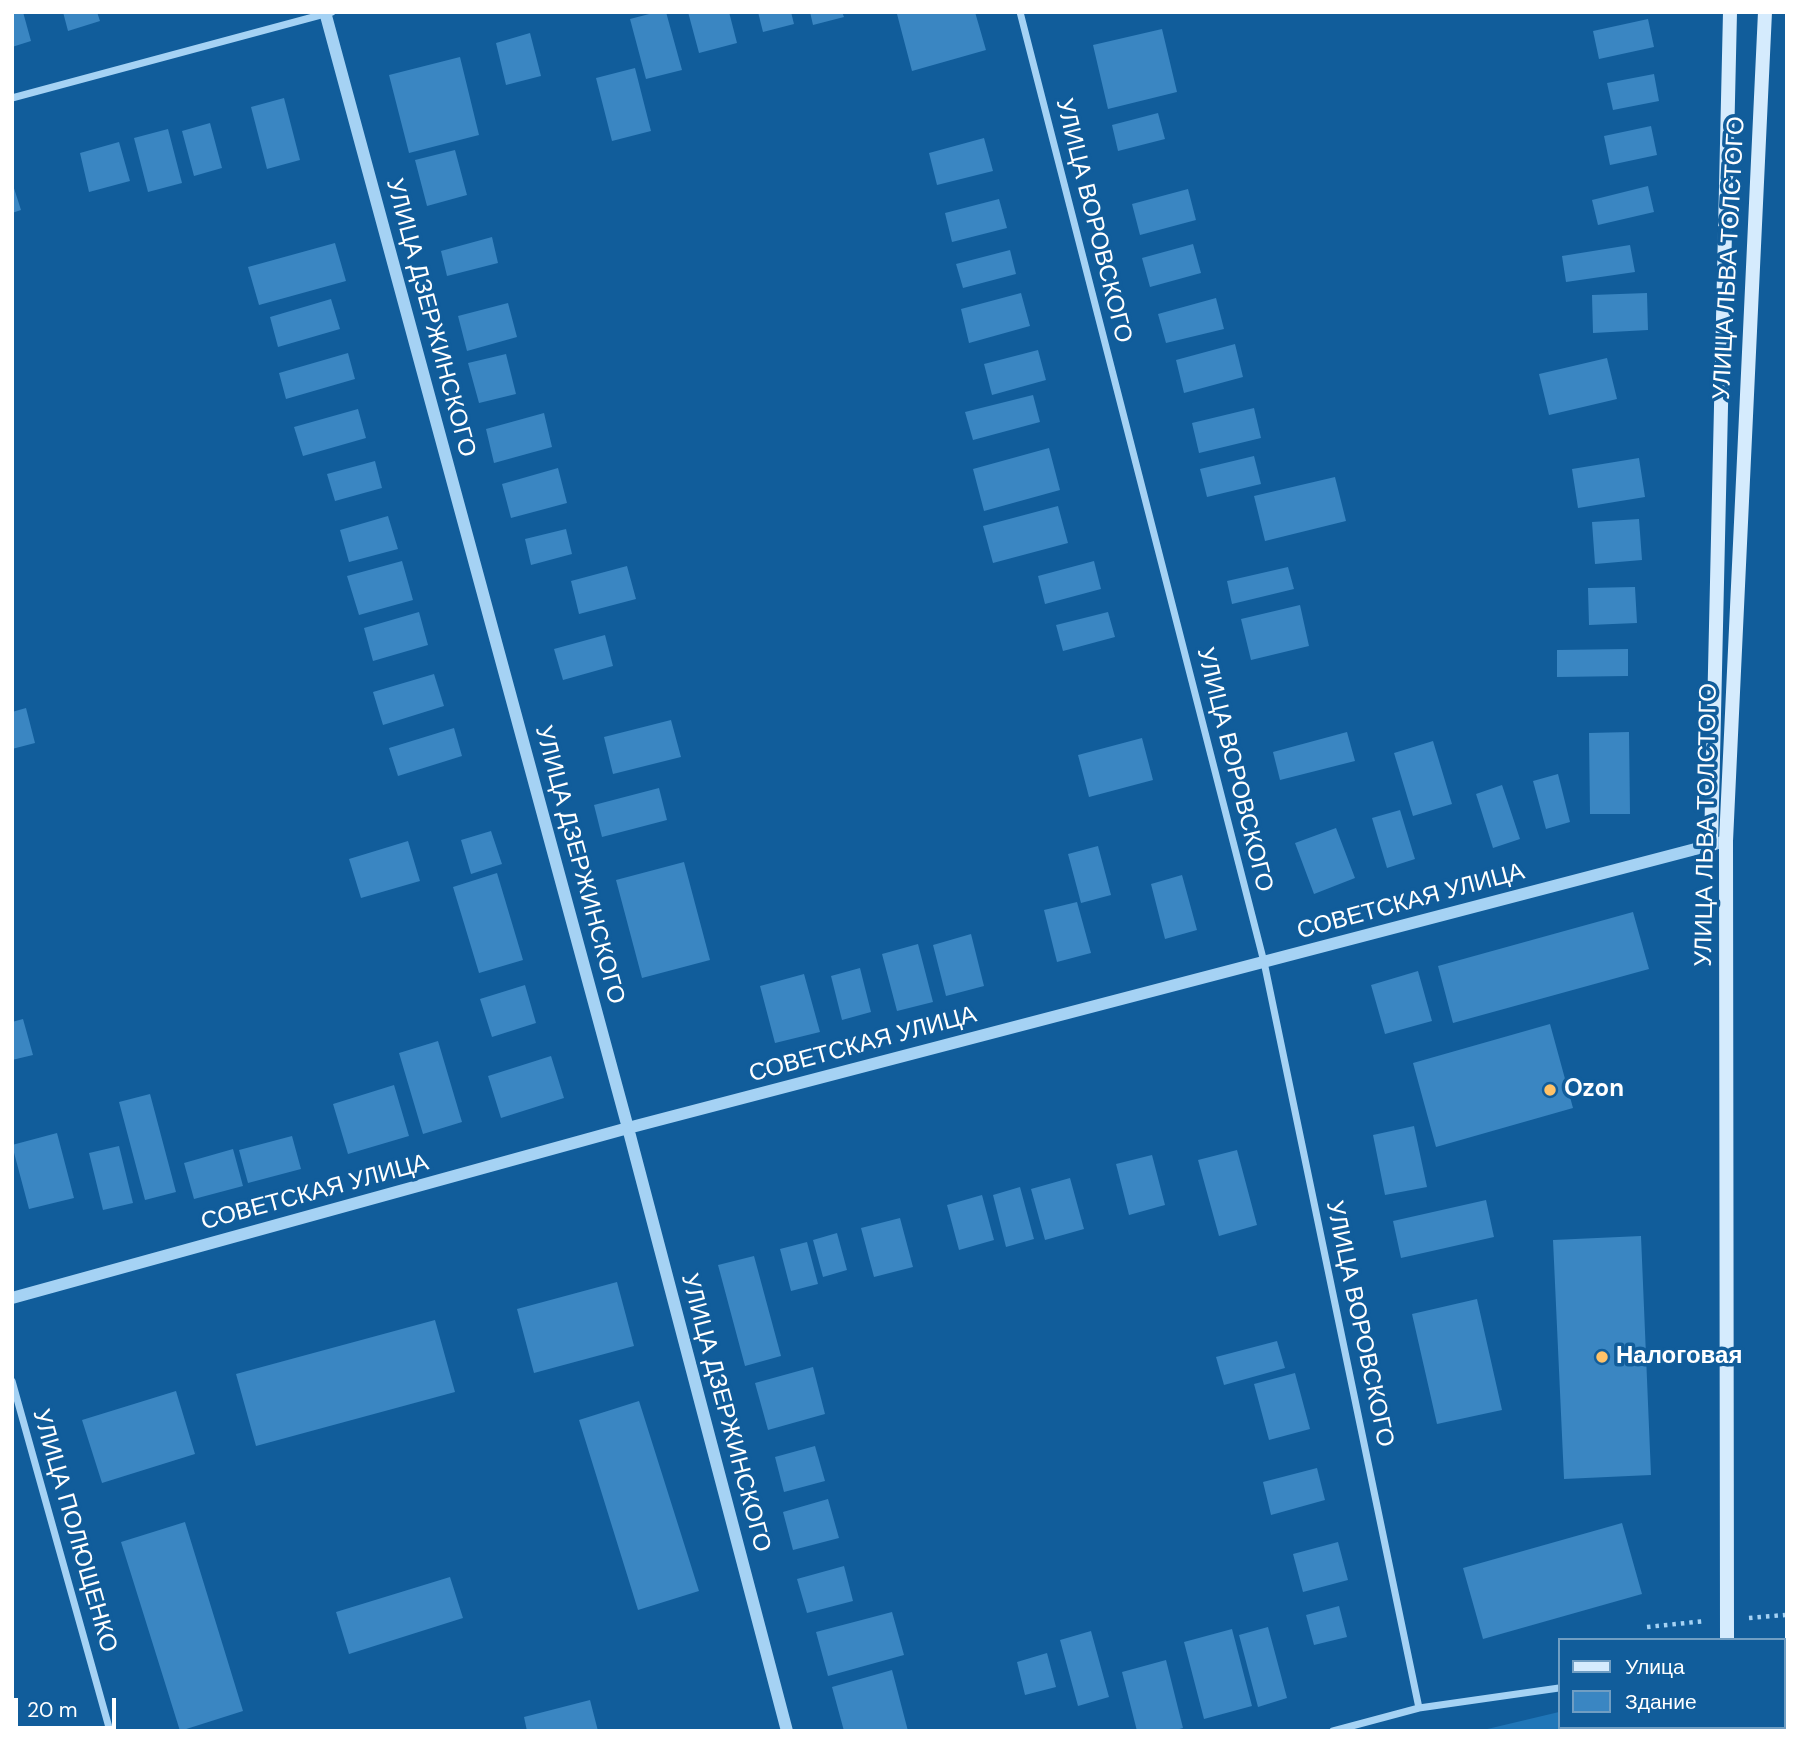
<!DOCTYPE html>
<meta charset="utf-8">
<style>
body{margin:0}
#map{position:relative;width:1799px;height:1743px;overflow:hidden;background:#115d9b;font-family:"DM Sans",sans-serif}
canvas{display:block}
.frame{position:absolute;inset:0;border:14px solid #fff;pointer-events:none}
.legend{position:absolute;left:1558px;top:1638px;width:228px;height:91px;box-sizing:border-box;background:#115d9b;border:2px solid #709ec3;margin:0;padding:9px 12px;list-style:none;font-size:21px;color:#fff}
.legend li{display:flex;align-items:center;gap:14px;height:35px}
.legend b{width:35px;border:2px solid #709ec3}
.scale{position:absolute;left:14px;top:1698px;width:102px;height:32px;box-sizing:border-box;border:4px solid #fff;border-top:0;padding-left:9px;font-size:21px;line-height:24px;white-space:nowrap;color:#fff;-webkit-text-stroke:5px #115d9b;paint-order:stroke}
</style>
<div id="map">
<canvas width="1799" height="1743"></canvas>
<div class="frame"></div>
<ul class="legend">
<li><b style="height:9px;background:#d5ebfd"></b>Улица</li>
<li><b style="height:19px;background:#3a86c2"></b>Здание</li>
</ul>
<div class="scale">20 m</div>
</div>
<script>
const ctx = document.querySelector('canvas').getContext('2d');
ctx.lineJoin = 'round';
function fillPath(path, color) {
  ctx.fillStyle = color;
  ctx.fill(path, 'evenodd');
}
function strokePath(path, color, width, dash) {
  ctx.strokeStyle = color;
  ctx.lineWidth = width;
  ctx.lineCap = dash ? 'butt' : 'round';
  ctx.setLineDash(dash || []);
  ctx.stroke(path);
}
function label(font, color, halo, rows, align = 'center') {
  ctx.font = font + ' "DM Sans",sans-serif';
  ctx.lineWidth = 7;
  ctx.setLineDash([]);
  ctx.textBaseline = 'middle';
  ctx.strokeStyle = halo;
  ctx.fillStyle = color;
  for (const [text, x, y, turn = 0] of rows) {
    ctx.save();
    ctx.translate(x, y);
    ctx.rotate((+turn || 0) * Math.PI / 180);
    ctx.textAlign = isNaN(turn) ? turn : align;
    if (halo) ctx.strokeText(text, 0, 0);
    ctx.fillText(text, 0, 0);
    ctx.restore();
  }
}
fillPath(new Path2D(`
 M1559 1712V1727H1666V1731H1479Z`), '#2076b8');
fillPath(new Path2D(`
 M12 12H23L31 41 12 47Z
 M63 12H97L100 21 68 31Z
 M657 12H666L682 70 646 79 630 19Z
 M688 12H729L737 43 699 53Z
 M758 12H791L794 24 763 32Z
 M810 12H842L844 17 813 25Z
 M902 12H975L986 50 912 71 897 14Z
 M1648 19 1654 47 1599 59 1593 31Z
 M1162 29 1177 92 1108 109 1093 45Z
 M530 33 541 76 506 85 496 43Z
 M460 57 479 135 409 153 389 75Z
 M635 68 651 131 612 141 596 78Z
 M1654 74 1659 101 1613 110 1607 83Z
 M284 98 300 160 267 169 251 107Z
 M1158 113 1165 139 1118 151 1112 125Z
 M210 123 222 168 194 176 182 131Z
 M1651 126 1657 155 1610 165 1604 136Z
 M168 129 182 183 148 192 134 138Z
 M984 138 993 171 937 185 929 153Z
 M119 142 130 181 89 192 80 153Z
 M455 150 467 195 427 206 415 160Z
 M12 182 21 210 12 213Z
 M1648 186 1654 212 1598 225 1592 200Z
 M1188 189 1196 220 1140 235 1132 204Z
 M999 199 1007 228 952 242 945 213Z
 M492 237 498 263 447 276 441 251Z
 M335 243 346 281 259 305 248 267Z
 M1193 244 1201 273 1150 287 1142 258Z
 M1630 245 1635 272 1566 282 1562 256Z
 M1010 250 1016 274 963 288 956 264Z
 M1021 293 1030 326 969 343 961 309Z
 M1647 293 1648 330 1593 333 1592 295Z
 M1216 298 1224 329 1166 343 1158 314Z
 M331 299 340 329 278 347 270 317Z
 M508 303 517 337 467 351 458 316Z
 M1235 344 1243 377 1184 393 1176 360Z
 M1038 350 1046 380 992 395 984 364Z
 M348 353 355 379 286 399 279 373Z
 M506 354 516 394 479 403 468 363Z
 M1607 358 1617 399 1549 415 1539 374Z
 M1033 395 1040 422 973 440 965 412Z
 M1254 408 1261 438 1199 453 1192 423Z
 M358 409 366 438 303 456 294 427Z
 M544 413 552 447 494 463 486 429Z
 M1049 448 1060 490 984 511 973 469Z
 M1254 456 1261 484 1207 497 1200 469Z
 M1639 458 1645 497 1578 508 1572 469Z
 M375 461 382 488 335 501 327 474Z
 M558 468 567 503 511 518 502 484Z
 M1335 477 1346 521 1265 541 1254 496Z
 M1058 506 1068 543 993 563 983 526Z
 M388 516 398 549 349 562 340 530Z
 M1639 519 1642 560 1595 564 1592 522Z
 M566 529 572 554 531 565 525 539Z
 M402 561 413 600 359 615 347 576Z
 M1094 561 1101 589 1045 604 1038 576Z
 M627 566 636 599 579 614 571 581Z
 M1288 567 1294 589 1232 604 1227 581Z
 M1635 587 1637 623 1589 625 1588 588Z
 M1300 605 1309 646 1251 660 1241 619Z
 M419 612 428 645 373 661 364 628Z
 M1108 612 1115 637 1063 651 1056 625Z
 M605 635 613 666 563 680 554 649Z
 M1628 649V676L1557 677V650Z
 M434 674 444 706 383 725 373 692Z
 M26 708 35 743 12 749V712Z
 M671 720 681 757 613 774 604 737Z
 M454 728 462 756 398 776 389 748Z
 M1347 732 1355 761 1280 780 1273 752Z
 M1629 732 1630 814H1590L1589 733Z
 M1142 738 1153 780 1089 797 1078 755Z
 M1433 741 1452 804 1413 816 1394 753Z
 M1558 774 1570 822 1546 829 1533 781Z
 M1502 785 1520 839 1493 848 1476 794Z
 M659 788 667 820 602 837 594 805Z
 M1400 810 1415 859 1387 868 1372 818Z
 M1336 828 1355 878 1314 894 1295 843Z
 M491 831 502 864 471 874 461 840Z
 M408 841 420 881 361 898 349 859Z
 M1098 846 1111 895 1081 903 1068 854Z
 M684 862 710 960 642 978 616 880Z
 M497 873 523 960 479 973 453 887Z
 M1182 875 1197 930 1165 939 1151 884Z
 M1077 902 1091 953 1057 962 1044 910Z
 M1633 912 1649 969 1453 1023 1438 966Z
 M971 934 984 986 946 996 933 945Z
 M918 944 933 1002 897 1011 882 954Z
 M860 968 871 1012 842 1020 831 976Z
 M1418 971 1432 1021 1385 1034 1371 985Z
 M804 974 820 1032 775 1043 760 986Z
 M525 985 536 1023 492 1037 480 999Z
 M23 1019 33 1055 12 1060V1022Z
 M1550 1024 1573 1108 1436 1147 1413 1063Z
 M438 1041 462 1122 423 1134 399 1053Z
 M551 1056 564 1098 501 1118 488 1076Z
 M394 1085 409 1136 348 1154 333 1104Z
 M150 1094 176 1192 145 1200 119 1102Z
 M1414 1126 1427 1187 1385 1195 1373 1135Z
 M57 1133 74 1198 29 1209 12 1145Z
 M292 1136 301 1169 248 1183 239 1150Z
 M119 1146 133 1203 103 1210 89 1153Z
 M233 1149 243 1186 194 1199 184 1163Z
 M1237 1150 1257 1225 1219 1236 1198 1160Z
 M1152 1155 1165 1205 1129 1215 1116 1164Z
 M1070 1178 1084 1229 1045 1240 1031 1189Z
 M1020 1187 1034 1239 1006 1247 993 1195Z
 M982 1195 994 1240 959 1250 947 1205Z
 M1486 1200 1494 1237 1401 1258 1393 1221Z
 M900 1218 913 1267 874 1277 861 1228Z
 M837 1233 847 1270 823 1277 813 1240Z
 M1641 1236 1651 1475 1564 1479 1553 1240Z
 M807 1242 818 1284 791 1291 780 1249Z
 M754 1256 781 1356 745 1366 718 1265Z
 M617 1282 634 1346 534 1373 517 1309Z
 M1477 1299 1502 1410 1437 1424 1412 1314Z
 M435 1320 455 1392 256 1446 236 1374Z
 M1277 1341 1285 1368 1224 1385 1216 1357Z
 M813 1367 825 1414 768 1430 755 1383Z
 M1295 1373 1310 1429 1269 1440 1254 1384Z
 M176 1391 195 1454 102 1483 82 1420Z
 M639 1401 699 1591 638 1610 579 1420Z
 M815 1446 825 1481 784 1492 775 1457Z
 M1317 1468 1325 1500 1271 1515 1263 1482Z
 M828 1499 839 1538 793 1550 783 1512Z
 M185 1522 243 1711 180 1731 121 1542Z
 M1622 1523 1642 1594 1483 1639 1463 1568Z
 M1338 1542 1348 1580 1303 1592 1293 1554Z
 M844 1566 853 1601 807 1613 797 1579Z
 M450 1577 463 1618 349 1654 336 1612Z
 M1339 1606 1347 1637 1314 1645 1306 1615Z
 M892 1612 904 1655 828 1676 816 1632Z
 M1268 1627 1287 1698 1258 1707 1239 1635Z
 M1232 1629 1252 1706 1204 1719 1184 1642Z
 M1091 1631 1109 1697 1078 1706 1060 1640Z
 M1047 1653 1056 1687 1025 1695 1017 1662Z
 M1166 1660 1183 1728 1172 1731H1137L1122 1672Z
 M892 1670 908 1731H844L832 1687Z
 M590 1700 598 1731H527L524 1717Z`), '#3a86c2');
strokePath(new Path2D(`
 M1749 1618 1785 1615
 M1647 1627 1705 1621`), '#a5d2f4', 4.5, [3.5, 5]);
strokePath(new Path2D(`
 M1020 12 1264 962 1419 1708
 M12 98 332 12
 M12 1381 110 1731
 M1783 1662H1787
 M1333 1731 1419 1708 1559 1688`), '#a5d2f4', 7);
strokePath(new Path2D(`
 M325 12 628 1128 787 1731
 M12 1298 628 1128 1726 841`), '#a5d2f4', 12);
strokePath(new Path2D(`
 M1711 845 1730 12
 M1727 1640 1726 841 1765 12
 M1727 1731V1727`), '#d5ebfd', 14);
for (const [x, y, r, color] of [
 [1550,1090,7,"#ffc268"],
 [1602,1357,7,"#ffc268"]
]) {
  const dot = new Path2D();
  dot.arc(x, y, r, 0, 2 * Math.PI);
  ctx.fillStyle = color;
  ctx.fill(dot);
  strokePath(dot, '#115d9b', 2.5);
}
label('24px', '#fff', '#115d9b', [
 ["УЛИЦА ВОРОВСКОГО",1093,221,76],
 ["УЛИЦА ЛЬВА ТОЛСТОГО",1730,258,-87],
 ["УЛИЦА ДЗЕРЖИНСКОГО",430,318,75],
 ["УЛИЦА ВОРОВСКОГО",1234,770,76],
 ["УЛИЦА ЛЬВА ТОЛСТОГО",1707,825,-89],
 ["УЛИЦА ДЗЕРЖИНСКОГО",579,865,75],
 ["СОВЕТСКАЯ УЛИЦА",1411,902,-15],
 ["СОВЕТСКАЯ УЛИЦА",863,1045,-15],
 ["СОВЕТСКАЯ УЛИЦА",315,1193,-15],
 ["УЛИЦА ВОРОВСКОГО",1359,1324,78],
 ["УЛИЦА ДЗЕРЖИНСКОГО",725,1413,75],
 ["УЛИЦА ПОЛЮЩЕНКО",74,1531,74]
]);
label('bold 24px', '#fff', '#115d9b', [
 ["Ozon",1564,1090],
 ["Налоговая",1616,1357]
], 'left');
</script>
